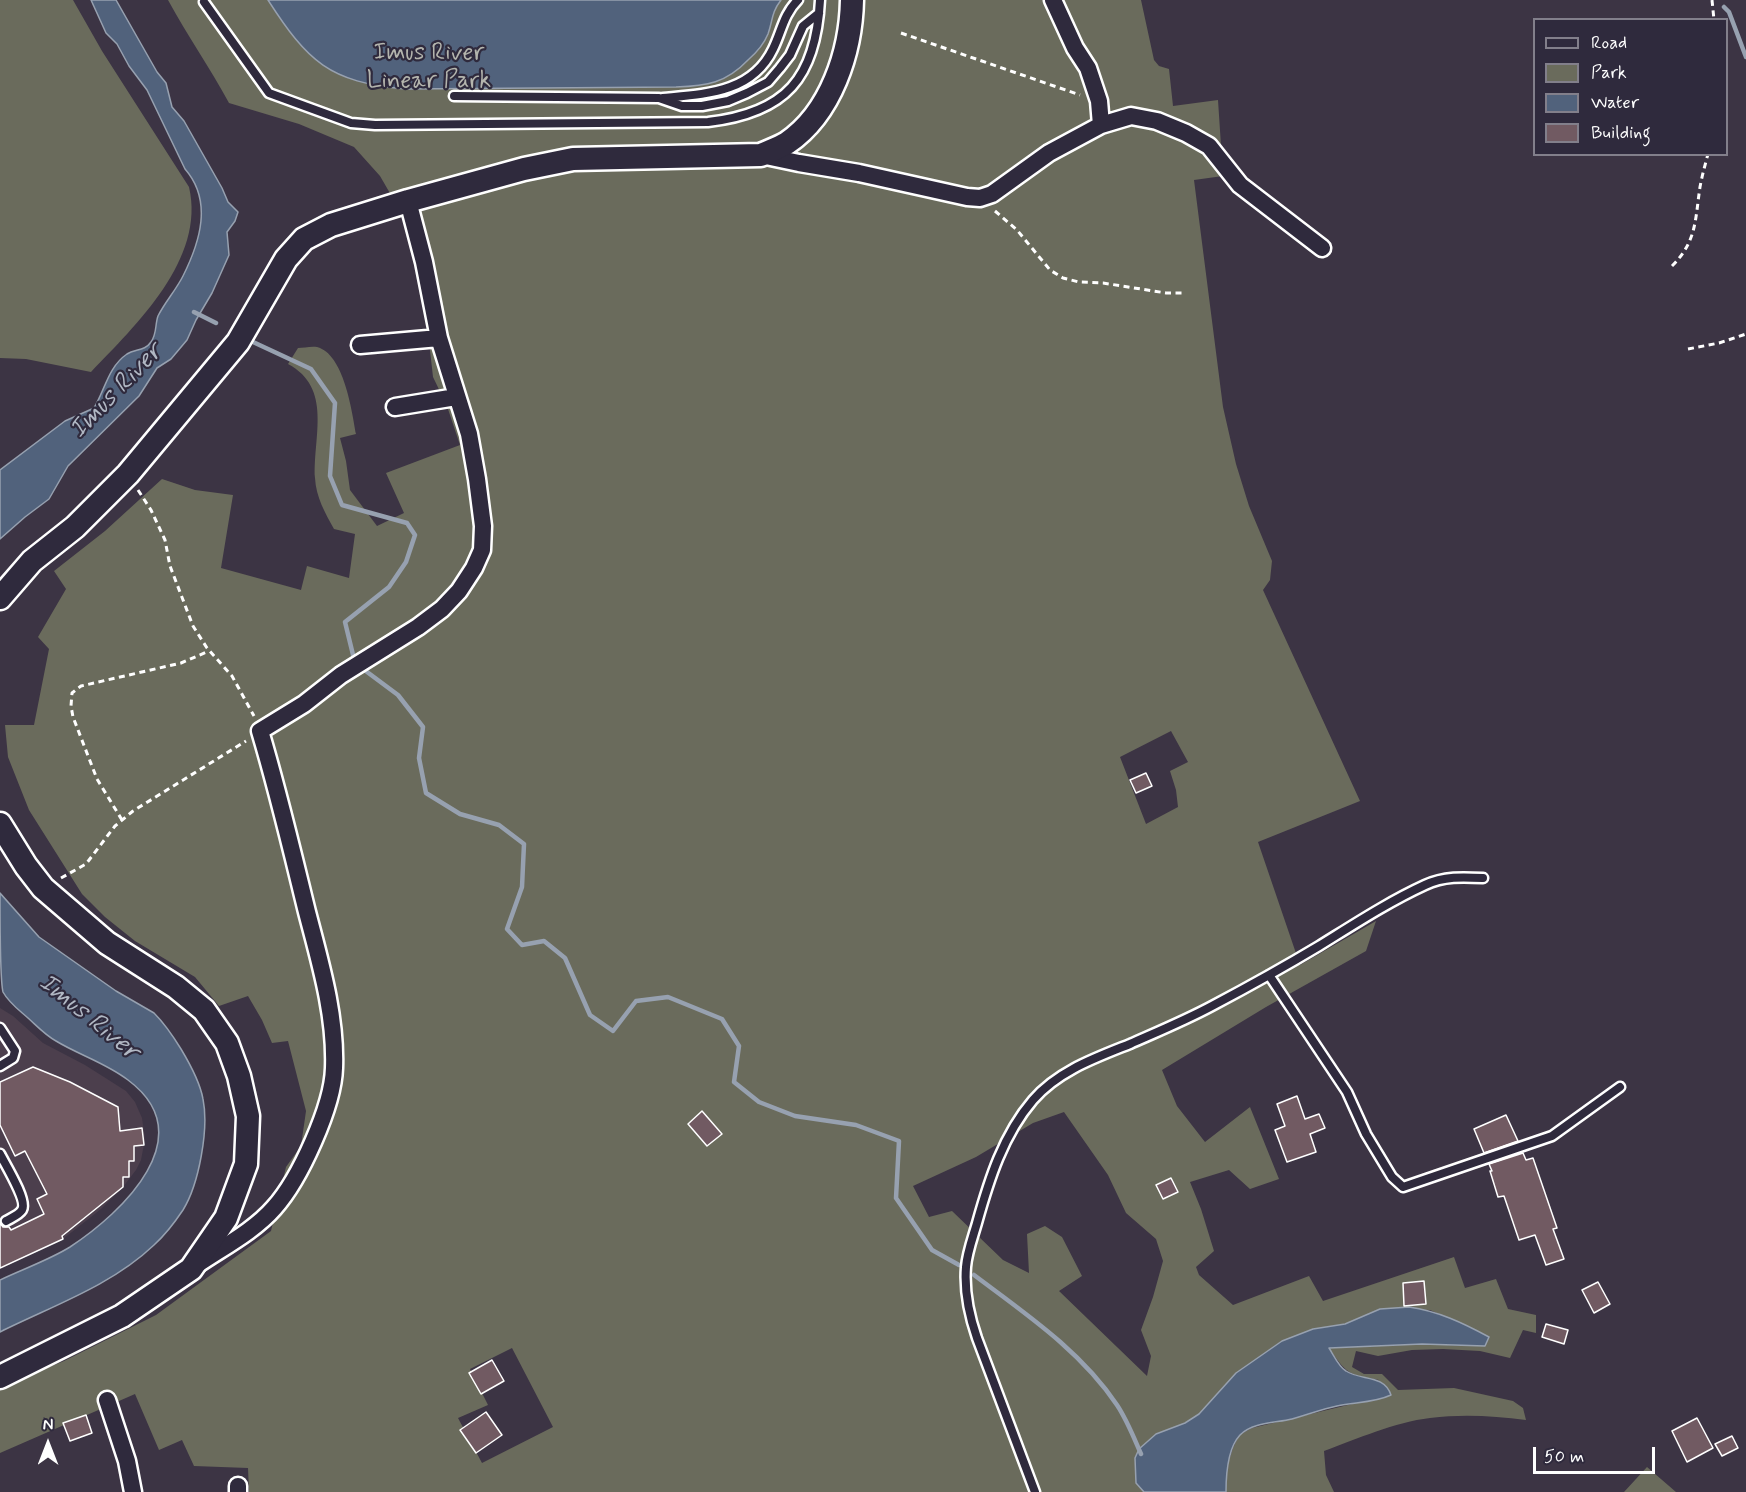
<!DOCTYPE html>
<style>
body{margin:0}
#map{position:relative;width:1746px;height:1492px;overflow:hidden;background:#3c3444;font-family:Mynerve,sans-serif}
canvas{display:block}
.legend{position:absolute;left:1533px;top:18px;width:195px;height:138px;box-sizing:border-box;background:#2f2a3d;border:2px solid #827f8b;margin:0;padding:8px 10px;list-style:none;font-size:18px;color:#fff}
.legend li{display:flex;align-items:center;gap:12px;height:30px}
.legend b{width:30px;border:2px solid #827f8b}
.north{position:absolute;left:18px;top:1414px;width:60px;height:60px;-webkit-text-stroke:4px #2f2a3d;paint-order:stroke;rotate:0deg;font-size:16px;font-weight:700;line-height:24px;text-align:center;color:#fff}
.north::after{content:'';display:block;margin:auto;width:21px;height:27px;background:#fff;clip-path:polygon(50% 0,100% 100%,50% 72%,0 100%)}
.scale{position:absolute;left:1533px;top:1447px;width:122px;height:27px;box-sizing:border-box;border:3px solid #fff;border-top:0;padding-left:8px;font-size:18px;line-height:21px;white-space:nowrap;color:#fff;-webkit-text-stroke:4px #2f2a3d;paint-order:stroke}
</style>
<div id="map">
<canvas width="1746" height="1492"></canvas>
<ul class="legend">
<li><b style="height:8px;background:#2f2a3d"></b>Road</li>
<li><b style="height:16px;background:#6a6b5c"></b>Park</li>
<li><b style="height:16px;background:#51627c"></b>Water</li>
<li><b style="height:16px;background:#715a62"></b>Building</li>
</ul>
<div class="north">N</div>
<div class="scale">50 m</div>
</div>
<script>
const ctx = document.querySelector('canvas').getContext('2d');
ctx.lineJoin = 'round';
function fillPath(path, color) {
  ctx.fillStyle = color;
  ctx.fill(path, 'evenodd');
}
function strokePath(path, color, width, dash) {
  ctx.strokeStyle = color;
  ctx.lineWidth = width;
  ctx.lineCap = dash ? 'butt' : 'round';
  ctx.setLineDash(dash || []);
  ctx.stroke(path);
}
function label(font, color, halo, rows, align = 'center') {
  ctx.font = font + ' Mynerve,sans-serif';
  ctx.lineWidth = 4.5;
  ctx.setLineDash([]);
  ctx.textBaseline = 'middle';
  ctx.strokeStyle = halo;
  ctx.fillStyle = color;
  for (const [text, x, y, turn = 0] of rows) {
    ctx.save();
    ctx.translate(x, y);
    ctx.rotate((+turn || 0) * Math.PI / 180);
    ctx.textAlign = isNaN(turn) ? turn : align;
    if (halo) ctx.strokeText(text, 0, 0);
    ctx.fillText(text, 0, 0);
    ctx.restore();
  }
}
fillPath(new Path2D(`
 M0 1008 13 1016 43 1043 85 1065 126 1091 135 1102 142 1118 145 1139 141 1160 136 1170 123 1187 101 1209 63 1239 0 1268Z`), '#4c3f4d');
fillPath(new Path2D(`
 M0 0H73L102 51 189 187C206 259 136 325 91 372L26 359 0 358Z
 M168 0H1141L1154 60 1159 66 1169 69 1173 106 1218 100 1223 176 1194 180 1223 407 1236 464 1249 506 1272 561 1270 580 1263 590 1360 801 1258 842 1300 965 1376 921 1366 951 1266 1007 1162 1070 1177 1106 1205 1142 1250 1107 1279 1179 1250 1189 1229 1170 1190 1182 1201 1209 1214 1251 1196 1267 1199 1275 1233 1305 1309 1276 1323 1301 1454 1257 1465 1288 1496 1279 1508 1309 1536 1315V1333L1523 1330 1510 1358 1480 1351 1443 1349 1412 1350 1378 1356 1356 1351 1352 1367 1364 1374H1382L1398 1390 1454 1388 1513 1401 1523 1408 1526 1420C1494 1416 1463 1414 1430 1418 1395 1422 1357 1439 1324 1451L1326 1475 1334 1492H1226V1469L1233 1448 1239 1435 1252 1428 1352 1404 1379 1380C1348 1375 1346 1373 1329 1348L1422 1344 1472 1346 1489 1337 1430 1310 1380 1309 1345 1324 1313 1329 1216 1397 1199 1414 1185 1423 1156 1434 1136 1483 1144 1492H249L248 1468 194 1466 182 1440 159 1450 135 1394 0 1453V1387L64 1361 156 1315 271 1231 286 1167 301 1146 306 1111 288 1041 272 1043 262 1020 248 996 219 1006 195 977 135 941 105 917 82 894 29 810 8 757 5 725H34L49 649 38 637 66 589 54 571 105 531 162 479 195 490 233 495 221 568 301 590 307 566 349 578 355 534 334 529C325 513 316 497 315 478 313 437 333 388 288 364L298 348C303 348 311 346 317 347 344 354 352 411 356 434L340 438 346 461 350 490 377 526 404 513 386 473 460 445 447 406 433 377 426 315 416 263 402 214 380 176 354 147 299 124 229 103C210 68 187 35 168 0ZM1171 731 1188 762 1170 771 1176 790 1178 807 1146 824 1120 757ZM1064 1112 1108 1175 1126 1213 1156 1239 1163 1261 1153 1297 1141 1330 1151 1356 1147 1376 1059 1291 1082 1276 1062 1237 1045 1226 1027 1234 1029 1273 1003 1260 952 1211 929 1217 913 1186 976 1157 1033 1123ZM512 1348 553 1427 482 1463 458 1418 488 1405 470 1369Z
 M1647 1467 1676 1492H1624Z`), '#6a6b5c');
const water = new Path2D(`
 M91 0H116L157 72 166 83 172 107 184 121 222 188 228 202 238 212 235 221 227 232 229 255 212 293 196 320 187 340 171 359 157 368 139 396 68 466 49 499 25 517 0 539V470L65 421 94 408C105 390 108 367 127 354 135 349 145 351 151 342 157 334 155 324 158 316 165 302 176 290 183 276 200 242 213 201 185 169L147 90 129 66 117 44 106 33Z
 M268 0H781C771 13 773 20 768 34 764 44 756 53 748 60 726 83 707 86 676 87L405 89C329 82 308 62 268 0Z
 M0 893 39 937 116 991 154 1013C165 1024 173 1036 181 1049 190 1064 200 1082 203 1099 209 1129 199 1184 183 1210 175 1222 165 1235 154 1245 111 1286 52 1306 0 1332V1280C23 1269 49 1260 70 1247 123 1212 203 1136 128 1080 106 1063 79 1055 56 1041 45 1035 37 1026 28 1018 19 1010 9 1003 3 992 0 980 0 910 0 893Z
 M1409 1307C1438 1311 1463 1323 1489 1337L1485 1346 1422 1344 1329 1348C1333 1354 1339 1367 1346 1371 1361 1381 1384 1374 1391 1395 1374 1403 1355 1402 1337 1406 1322 1409 1307 1415 1292 1419 1276 1423 1253 1422 1240 1435 1228 1448 1226 1475 1226 1492H1144L1136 1483 1135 1458 1139 1449 1156 1434 1185 1423 1199 1414 1236 1373 1282 1341 1313 1329 1345 1324 1380 1309Z`);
fillPath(water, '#51627c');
strokePath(water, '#97a1b0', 1.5);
strokePath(new Path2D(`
 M1724 7 1729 12 1746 57
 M194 312 216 323
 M253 342 311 369 335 403 330 476 342 505 407 523 415 535 406 562 389 587 345 622 355 663 398 695 423 727 419 758 426 793 460 814 499 825 524 844 522 887 507 929 522 945 544 941 565 958 590 1015 613 1031 636 1001 668 997 722 1019 739 1046 734 1082 759 1102 795 1116 856 1125 899 1141 896 1198 932 1250 959 1265
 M974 1275C1026 1314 1081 1351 1117 1405 1127 1420 1134 1438 1141 1454`), '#97a1b0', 4.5);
const building = new Path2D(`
 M1146 773 1152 786 1136 793 1130 780Z
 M33 1067 70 1082 118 1107 120 1131 142 1128 144 1145 134 1146V1161H129V1177H123V1187L62 1236 63 1239 0 1268V1223L3 1227H9L11 1230 44 1214 37 1199 47 1194 25 1151 15 1156 0 1125V1082Z
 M1297 1096 1305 1119 1319 1114 1325 1128 1310 1134 1316 1152 1287 1162 1275 1130 1285 1126 1277 1104Z
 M702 1111 722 1134 707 1146 688 1124Z
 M1506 1115 1518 1141 1484 1153 1474 1129Z
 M1523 1153 1526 1160 1533 1158 1557 1228 1553 1229 1564 1259 1546 1265 1535 1235 1519 1240 1504 1196 1498 1197 1490 1171H1492L1489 1164Z
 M1171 1178 1178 1192 1163 1199 1156 1185Z
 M1424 1281 1426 1304 1404 1306 1403 1283Z
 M1598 1282 1610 1304 1594 1313 1582 1290Z
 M1546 1324 1568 1330 1564 1344 1542 1337Z
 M492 1360 504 1381 481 1394 469 1373Z
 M486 1412 502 1435 476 1453 460 1430Z
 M86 1415 92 1433 70 1441 63 1423Z
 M1697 1418 1713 1448 1687 1462 1672 1431Z
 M1732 1436 1738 1448 1722 1456 1715 1444Z`);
fillPath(building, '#715a62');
strokePath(building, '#fff', 1.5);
const service = new Path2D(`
 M204 2 269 93 351 123 375 125 708 122C786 113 816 78 820 0
 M454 96 659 98 682 106H702L728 101 747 93 768 82 780 68 790 55 803 26 819 13
 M663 98C705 94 752 93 773 49 782 31 783 15 798 0
 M1269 975 1347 1092 1366 1134 1392 1177 1403 1187 1552 1136 1620 1087
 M0 1028 15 1051 13 1058 0 1066
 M0 1154C5 1164 28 1201 22 1210 19 1215 11 1218 6 1221
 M1035 1492 977 1338C969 1315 964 1292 966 1267 967 1253 973 1237 977 1223 989 1180 1003 1135 1033 1100 1058 1071 1095 1058 1130 1044 1157 1032 1186 1020 1212 1006 1248 987 1284 967 1319 946 1353 925 1388 902 1425 885 1444 876 1463 877 1483 878`);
const minor = new Path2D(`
 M1053 0 1075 48 1088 68 1099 101 1101 125
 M761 155 799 163 859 173 967 197 980 198 992 194 1049 153 1101 125 1131 116 1157 121 1186 133 1209 146 1240 185 1322 248
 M360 345 439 338
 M395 407 456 397
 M198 1264C223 1247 254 1231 274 1208 300 1179 333 1106 334 1068 336 1015 320 962 307 912 292 851 278 791 260 731L304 704 341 675 418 627 442 609 459 591 474 568 482 550 483 526 477 479 469 434 439 338 424 262 408 201
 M107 1400 127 1461 133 1492
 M238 1492V1486`);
const secondary = new Path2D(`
 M0 598 32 561 75 527 128 474 238 342 286 259 304 239 331 225 408 201 524 169 573 159 761 155C769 151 779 148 787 143 831 113 851 52 852 0
 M0 824 26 866 43 888 107 943 176 987 204 1010 227 1043 239 1076 248 1116 246 1164 226 1218 191 1269 122 1316 0 1377`);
strokePath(service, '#fff', 13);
strokePath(minor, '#fff', 21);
strokePath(secondary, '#fff', 27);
strokePath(new Path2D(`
 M1712 0 1714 20
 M901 33 1080 95
 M995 211 1017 230 1050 270 1063 278 1079 282 1103 283 1166 293H1185
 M1672 266C1697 241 1695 220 1700 187 1702 176 1705 165 1708 154
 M1688 349 1719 343 1746 334
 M138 490 151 510 165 540 170 566 193 626 207 648 232 676 254 716
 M122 820 97 779 73 717 71 706 72 693 81 686 181 663 209 651
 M61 878 86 864 115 826 133 811 246 741`), '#fff', 3, [6, 4.5]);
strokePath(service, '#2f2a3d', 8);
strokePath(minor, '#2f2a3d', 16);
strokePath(secondary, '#2f2a3d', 22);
label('24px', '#b4b5ae', '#2f2a3d', [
 ["Imus River",429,54],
 ["Linear Park",429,82]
]);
label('italic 26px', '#b1b8c4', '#2f2a3d', [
 ["Imus River",117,392,-46],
 ["Imus River",88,1018,39]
]);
</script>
